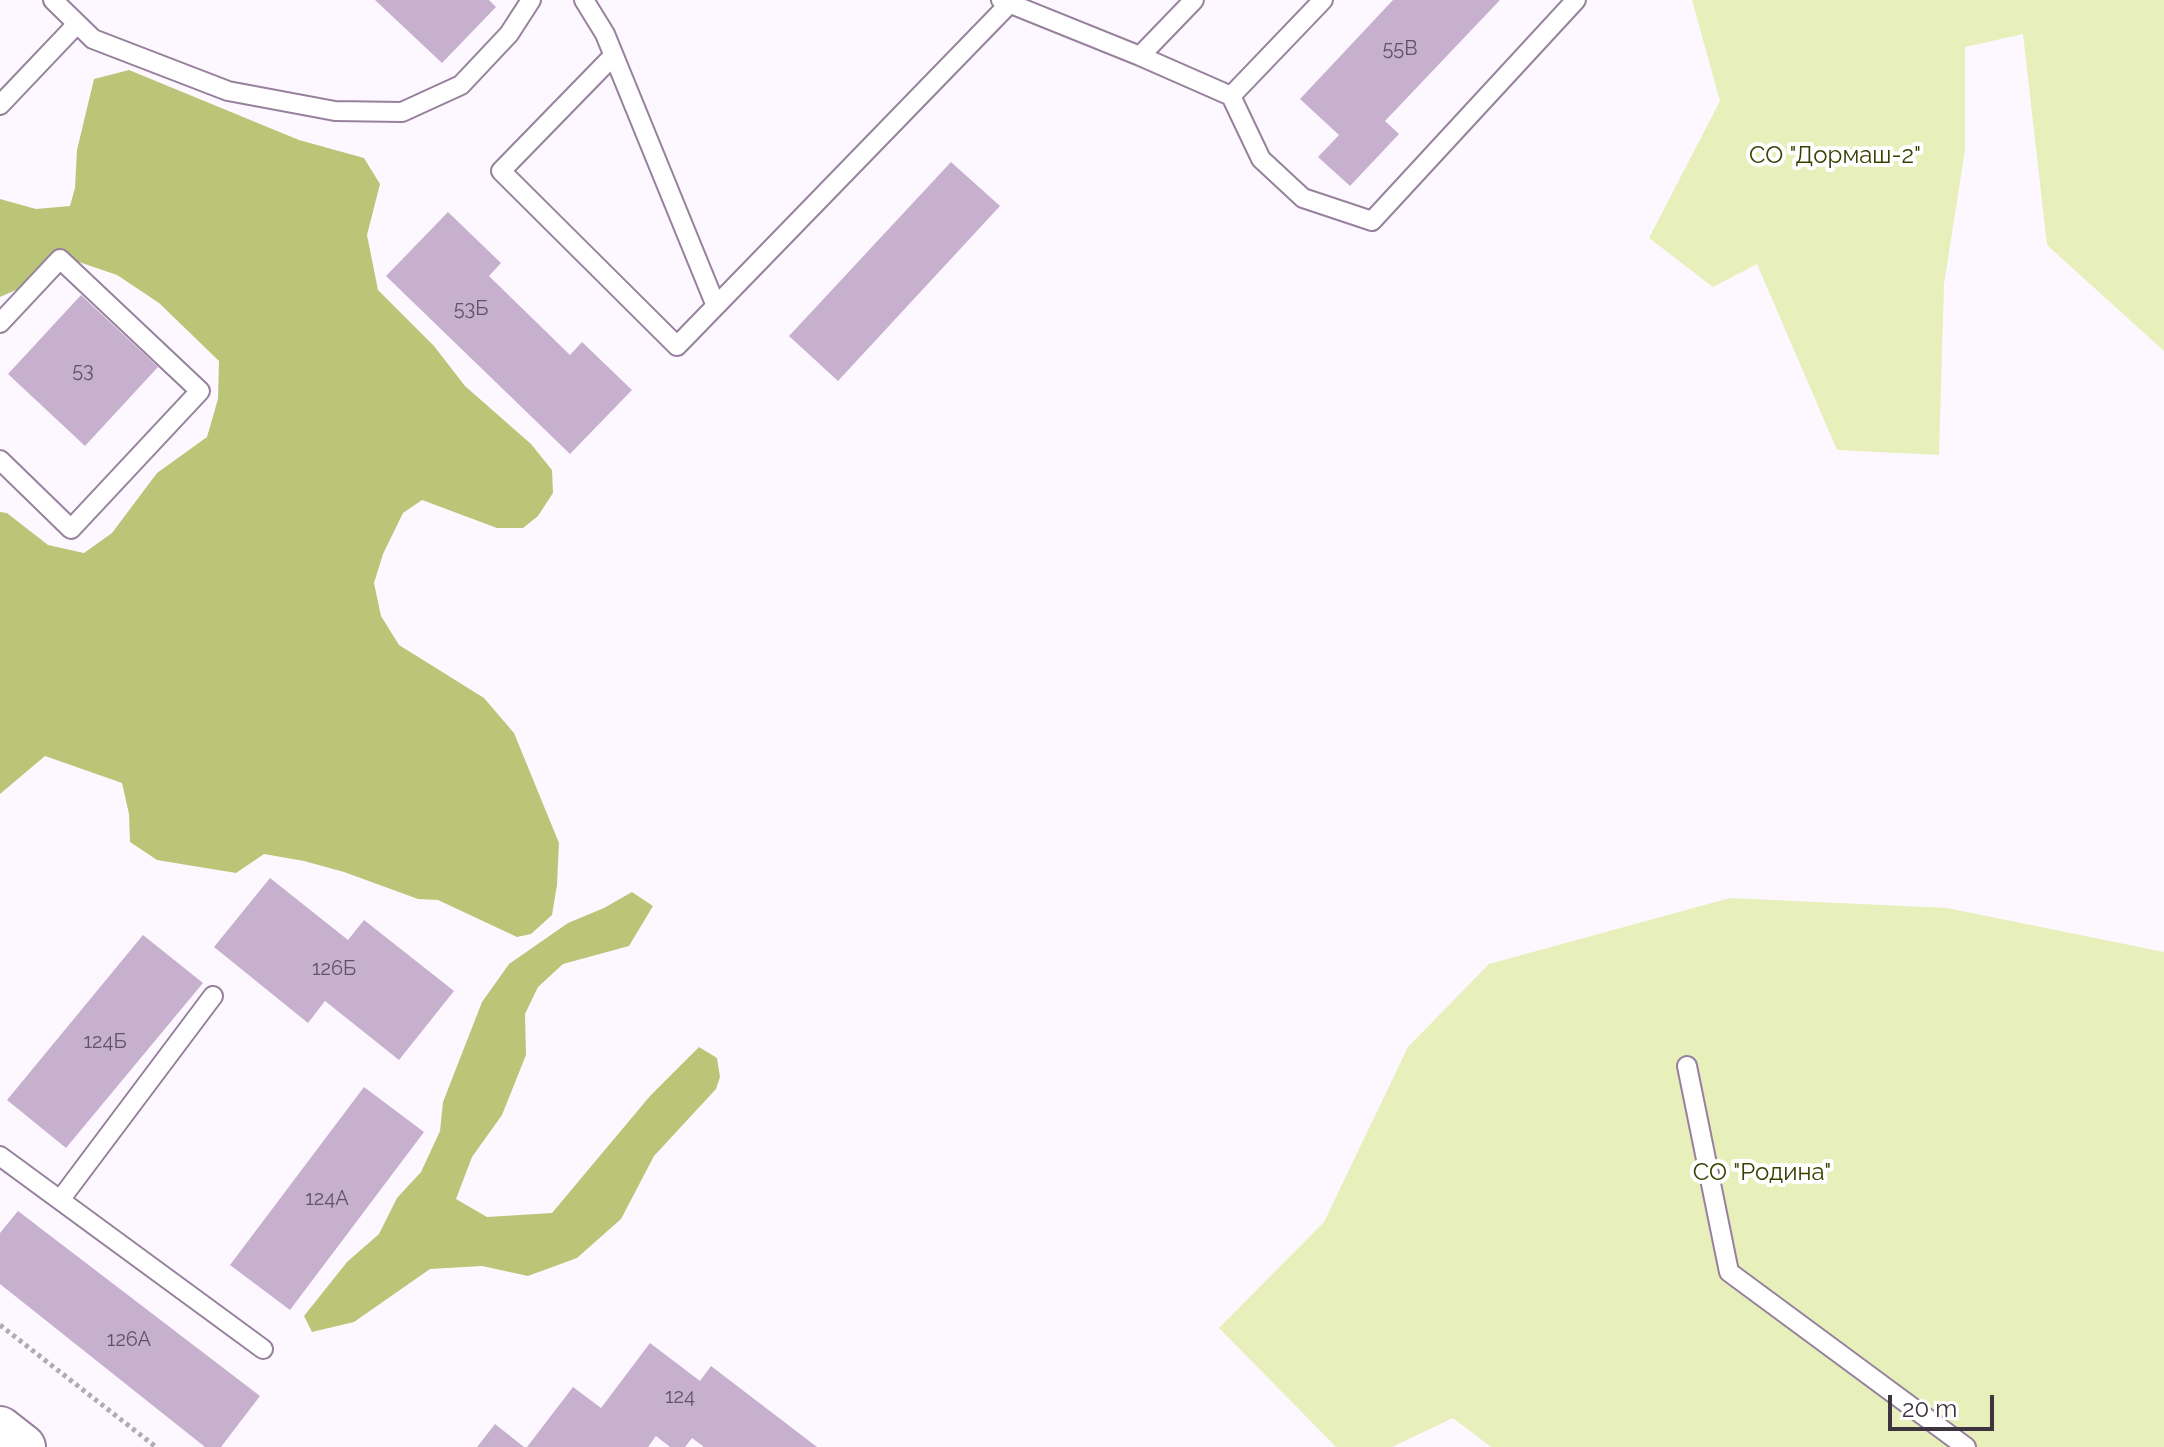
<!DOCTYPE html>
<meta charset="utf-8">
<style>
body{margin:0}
#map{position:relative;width:2164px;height:1447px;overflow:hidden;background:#fdf8ff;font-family:Raleway,sans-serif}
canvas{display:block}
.scale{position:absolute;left:1888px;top:1395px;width:106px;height:36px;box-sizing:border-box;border:4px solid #3d3440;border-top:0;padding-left:10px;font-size:24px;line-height:28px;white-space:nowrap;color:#3d3440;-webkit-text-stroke:6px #fff;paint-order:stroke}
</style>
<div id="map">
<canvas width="2164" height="1447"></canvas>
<div class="scale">20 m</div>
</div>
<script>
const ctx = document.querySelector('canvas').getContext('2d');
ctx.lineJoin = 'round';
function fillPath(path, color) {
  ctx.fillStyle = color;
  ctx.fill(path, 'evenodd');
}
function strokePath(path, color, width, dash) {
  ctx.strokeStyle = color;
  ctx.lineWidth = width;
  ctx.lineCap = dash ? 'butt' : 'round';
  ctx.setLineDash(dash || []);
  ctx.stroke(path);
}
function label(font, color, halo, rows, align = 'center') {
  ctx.font = font + ' Raleway,sans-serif';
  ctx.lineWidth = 8;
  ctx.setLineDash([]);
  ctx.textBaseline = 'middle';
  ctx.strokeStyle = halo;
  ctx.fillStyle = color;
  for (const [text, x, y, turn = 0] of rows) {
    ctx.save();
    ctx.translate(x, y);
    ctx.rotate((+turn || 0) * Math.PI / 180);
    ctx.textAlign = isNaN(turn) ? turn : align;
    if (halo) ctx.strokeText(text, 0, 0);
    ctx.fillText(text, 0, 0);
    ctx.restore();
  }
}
fillPath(new Path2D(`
 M1692 0H2164V351L2047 245 2023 34 1965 47V150L1944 284 1939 455 1837 450 1757 264 1713 287 1649 238 1720 101Z
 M1730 898 1947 908 2164 952V1447H1491L1453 1418 1392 1447H1336L1219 1328 1324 1222 1408 1047 1489 964Z`), '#e7efbb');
fillPath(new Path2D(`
 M129 70 299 140 364 158 380 184 367 235 378 290 434 346 465 386 531 444 552 470 553 493 538 516 523 528H497L422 500 403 513 383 554 374 583 381 616 399 645 484 698 514 733 559 843 557 885 552 915 531 934 517 937 438 900 418 899 344 872 304 861 264 854 236 873 157 860 130 842 129 814 122 783 45 756 0 794V512L7 513 48 545 84 553 112 533 157 473 207 437 218 399 219 361 159 303 117 275 79 262 0 297V199L36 209 70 206 75 188 77 150 94 79Z
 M632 892 653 906 629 946 563 964 538 987 525 1014 526 1055 502 1115 472 1157 456 1199 487 1217 552 1213 650 1096 699 1047 717 1058 720 1077 716 1089 654 1156 621 1219 577 1258 528 1276 482 1266 430 1269 354 1322 312 1332 304 1316 347 1262 379 1234 397 1198 421 1172 440 1131 443 1102 482 1002 509 964 568 923 604 908Z`), '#bbc578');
fillPath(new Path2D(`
 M375 0H489L496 7 442 63Z
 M1393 0H1500L1385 121 1399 134 1350 186 1318 157 1339 135 1300 99Z
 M951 162 1000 206 838 381 789 336Z
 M448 212 501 263 489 276 570 355 582 342 632 390 570 454 386 276Z
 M81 295 158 367 85 446 8 374Z
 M270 878 348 940 364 920 454 991 399 1060 325 1001 308 1023 214 947Z
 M143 935 203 983 66 1148 7 1100Z
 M364 1087 424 1132 290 1310 230 1265Z
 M18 1211 260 1396 221 1447H205L0 1284V1233Z
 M650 1343 700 1381 711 1366 817 1447H704L692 1438 685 1447H670L656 1436 648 1447H527L573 1387 601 1408Z
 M495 1424 524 1447H477Z`), '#c7b0ce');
const service = new Path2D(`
 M53 0 93 39 228 91 335 111 402 112 461 85 509 34 531 0
 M584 0 605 34 716 306
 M1001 0 1140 56 1194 0
 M613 56 501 171 677 346 1010 3
 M1140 56 1231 96 1261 159 1303 198 1372 221 1576 0
 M1231 96 1323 0
 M0 105 77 24
 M0 323 60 259 200 391 71 529 0 460
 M1687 1066 1729 1272 1966 1447
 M0 1156 263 1349
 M60 1200 213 996`);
const tertiary = new Path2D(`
 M0 1429 23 1447`);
strokePath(service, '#97819d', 22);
strokePath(tertiary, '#97819d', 48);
strokePath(new Path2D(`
 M0 1325 156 1447`), '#b0aab3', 5, [4, 4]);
strokePath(service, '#fff', 18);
strokePath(tertiary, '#fff', 44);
label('20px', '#605364', null, [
 ["55В",1400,49],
 ["53Б",471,309],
 ["53",83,371],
 ["126Б",334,969],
 ["124Б",105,1042],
 ["124А",327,1199],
 ["126А",129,1340],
 ["124",680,1397]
]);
label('24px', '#3b4002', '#fff', [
 ["СО \"Дормаш-2\"",1835,156],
 ["СО \"Родина\"",1762,1173]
]);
</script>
